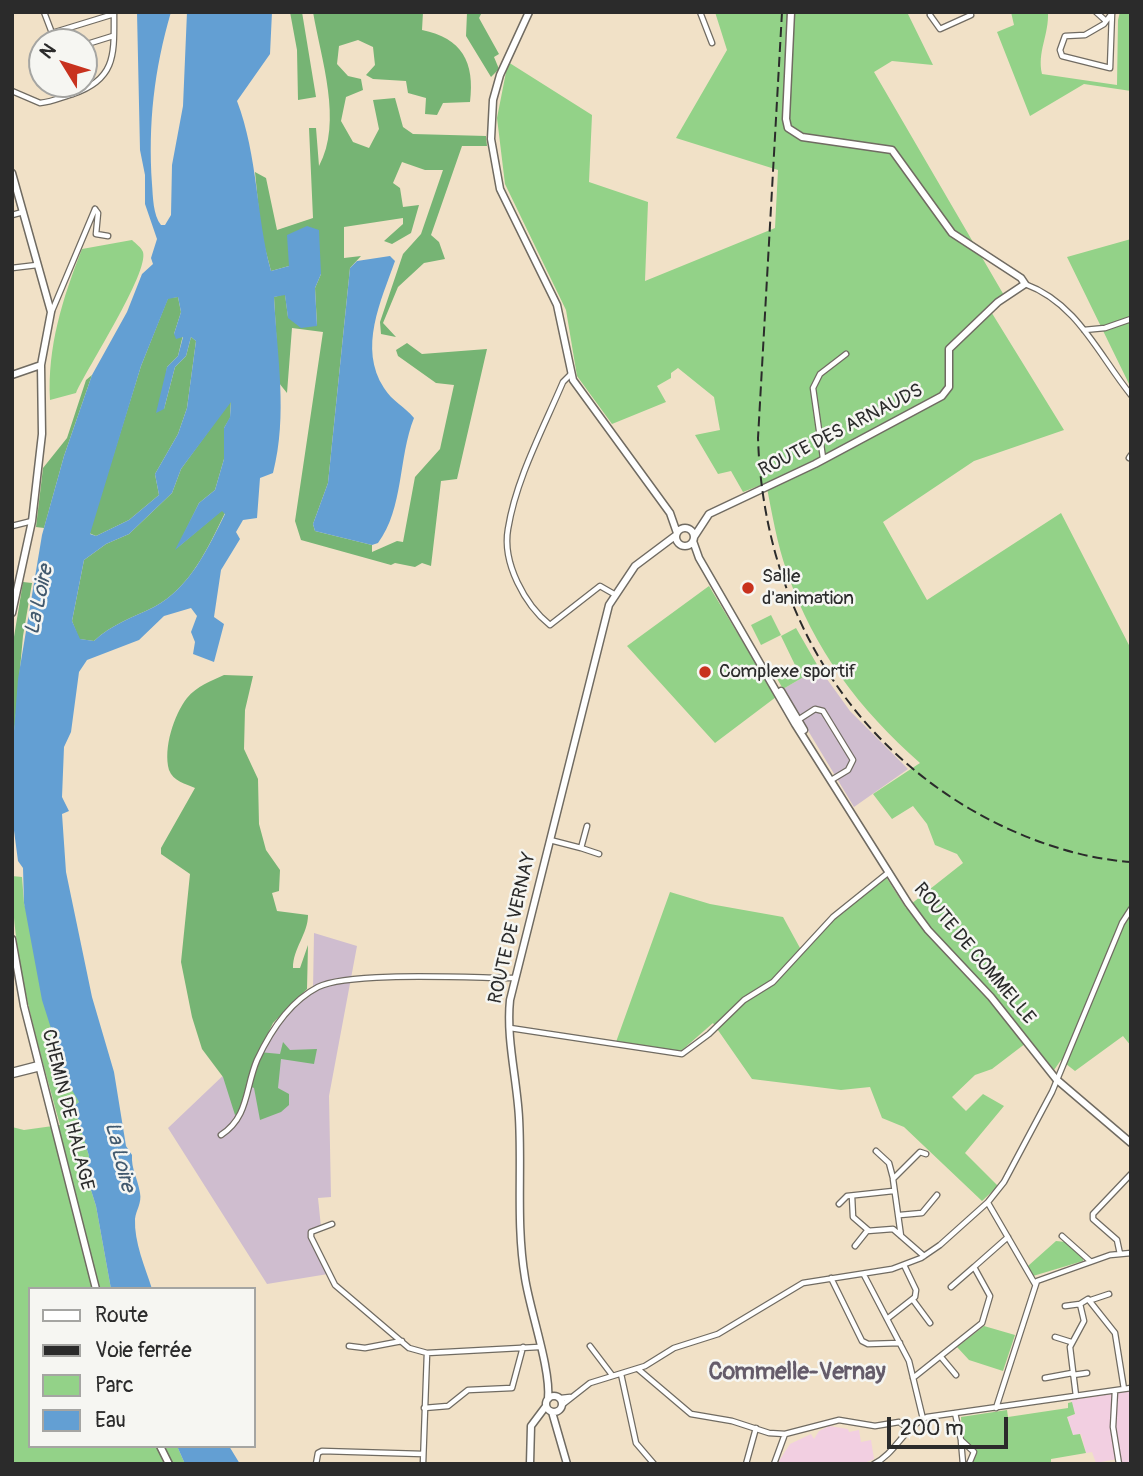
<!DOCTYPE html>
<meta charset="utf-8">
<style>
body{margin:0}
#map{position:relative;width:1143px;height:1476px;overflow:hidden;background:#f1e1c7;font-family:Pangolin,sans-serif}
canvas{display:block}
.frame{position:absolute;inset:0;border:14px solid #2b2b2b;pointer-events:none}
.legend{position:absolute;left:28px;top:1287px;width:228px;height:161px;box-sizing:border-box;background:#f6f6f2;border:2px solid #a5a5a2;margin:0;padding:9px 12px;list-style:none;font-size:21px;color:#2b2b2b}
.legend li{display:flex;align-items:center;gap:14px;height:35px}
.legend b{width:35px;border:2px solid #a5a5a2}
.north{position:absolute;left:28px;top:28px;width:70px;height:70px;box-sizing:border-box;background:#f6f6f2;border:2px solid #a5a5a2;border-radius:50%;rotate:308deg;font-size:19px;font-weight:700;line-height:28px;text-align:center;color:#2b2b2b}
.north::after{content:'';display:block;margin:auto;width:24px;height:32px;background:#c8321e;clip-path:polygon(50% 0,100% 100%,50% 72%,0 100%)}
.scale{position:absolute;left:887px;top:1417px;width:121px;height:32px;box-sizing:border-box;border:4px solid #2b2b2b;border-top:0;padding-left:9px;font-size:21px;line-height:24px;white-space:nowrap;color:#2b2b2b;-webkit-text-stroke:5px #f6f6f2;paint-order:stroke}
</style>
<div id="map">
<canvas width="1143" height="1476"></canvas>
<div class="frame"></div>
<ul class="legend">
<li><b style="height:9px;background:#fff"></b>Route</li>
<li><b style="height:9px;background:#2b2b2b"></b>Voie ferrée</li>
<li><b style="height:19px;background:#93d288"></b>Parc</li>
<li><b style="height:19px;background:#639fd3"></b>Eau</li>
</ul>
<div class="north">N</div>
<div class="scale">200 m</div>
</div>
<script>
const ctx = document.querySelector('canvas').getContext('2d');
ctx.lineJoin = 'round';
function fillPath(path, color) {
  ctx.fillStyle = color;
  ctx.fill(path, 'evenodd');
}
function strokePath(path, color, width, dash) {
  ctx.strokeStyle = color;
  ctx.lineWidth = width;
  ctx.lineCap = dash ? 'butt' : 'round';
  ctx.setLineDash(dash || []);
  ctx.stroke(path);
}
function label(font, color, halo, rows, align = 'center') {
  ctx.font = font + ' Pangolin,sans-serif';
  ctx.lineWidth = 5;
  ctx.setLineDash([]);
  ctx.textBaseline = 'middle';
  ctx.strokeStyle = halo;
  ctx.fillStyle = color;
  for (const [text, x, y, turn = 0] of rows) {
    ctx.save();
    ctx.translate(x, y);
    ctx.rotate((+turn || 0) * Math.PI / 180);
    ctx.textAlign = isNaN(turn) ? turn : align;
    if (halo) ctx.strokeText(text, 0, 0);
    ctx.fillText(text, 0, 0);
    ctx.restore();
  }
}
fillPath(new Path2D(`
 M1131 1391V1464H1117V1459L1096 1463 1092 1452 1086 1453 1081 1434 1073 1436 1067 1417 1075 1414 1071 1400Z
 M829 1426 848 1429 849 1432 859 1430 861 1442 871 1440 874 1459 862 1464H777L790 1444 811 1434 814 1439 819 1431Z`), '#f2cfe1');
fillPath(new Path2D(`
 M819 668 850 711 908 769 854 807 783 689Z
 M314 933 357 946 329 1096 331 1197 318 1198 321 1227 311 1232 328 1274 267 1284 168 1128 313 990Z`), '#cfbdcf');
fillPath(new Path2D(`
 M715 12H907L933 65 892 61 874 72 1005 297 990 310 1064 430 974 461 883 522 927 600 1061 513 1131 649V1046L1123 1036 1075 1071 1061 1060 1054 1070 1030 1040 992 1069 975 1075 952 1097 966 1111 983 1094 1004 1106 965 1153 998 1186 982 1201 904 1127 882 1118 870 1087 841 1090 752 1079 713 1023 681 1051 616 1042 670 892 710 904 783 917 800 948 886 877 906 908 963 863 957 854 935 845 927 824 913 806 892 819 873 794 920 763C859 709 814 650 787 572 777 544 772 513 766 483L743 492 731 471 718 474 695 435 720 430 714 397 678 368 671 373V378L657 386 666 402 612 424 577 376 566 310 505 184 497 118 508 62 592 115 589 182 648 202 645 281 775 228 778 170 676 138 727 50Z
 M1011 12H1048C1049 35 1037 52 1042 74L1117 85 1118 20 1120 12H1131V91L1084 84 1030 116 997 32 1014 25Z
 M1131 239V388L1067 257Z
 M132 240C136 244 141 247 143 252 149 273 87 368 76 393L50 400C47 347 63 297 82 249Z
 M709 586 776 697 715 743 627 646Z
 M771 615 781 635 761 645 751 625Z
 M796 628 819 668 783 689 775 675 795 665 781 636Z
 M12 876 22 877 24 903 79 1102 74 1106 89 1156 86 1174 96 1206 111 1289H30V1446H177L185 1464H12V1127L24 1130 60 1125C38 1043 12 962 12 876Z
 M1056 1241 1066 1242 1083 1257V1261L1033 1276 1028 1266Z
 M984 1326 1015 1335 1003 1371 969 1360 957 1347Z
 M1072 1402 1075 1414 1067 1417 1073 1435 1080 1434 1086 1453 1051 1459V1464H972L976 1452 962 1438 961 1417 1007 1410 1008 1417 1068 1408V1403Z`), '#93d288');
fillPath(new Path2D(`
 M290 12H302L316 97 298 100 297 50Z
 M313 12H423L422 30C462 38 475 62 470 102L443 103 437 115 425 114 426 98 408 93 406 81 373 79 366 75 375 65 373 47 358 40 339 46 337 64 348 76 361 79 363 90 346 97 341 121 353 142 369 148 379 129 373 100 395 98 403 127 413 134 486 136 487 146H462L431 235 439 242 445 259 424 263 398 287 383 323 396 337 381 334 380 322 403 254 421 234 443 170H425L402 162 393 183 400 188 403 207 419 205 411 233 392 244 384 241 403 224V218L344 227V258L361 256 350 268 328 483 313 524 315 531 372 545V552L397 541 403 542 415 477 440 449 454 385 436 383 398 356 396 350 407 343 422 354 487 349 457 479 441 481 431 566 422 563 415 567 395 563 391 565 301 540 295 521 323 332 292 328 287 393 279 383 274 297 285 294 288 317 317 325 315 288 321 274 289 266 271 271 261 233 255 172 266 178 277 230 313 218 309 128H316L319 166C343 122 321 59 313 12Z
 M482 12 479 18 499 54 494 57 499 69 491 77 466 36 467 13Z
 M178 297 181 312 174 334 183 335 178 356 167 367 164 409 175 367 186 356 191 337 196 341 187 408 178 434 155 474 159 495 129 520 96 536 89 533 141 366 168 298Z
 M92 375 64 456 44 528 36 527 43 468 67 438 86 380Z
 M231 400 230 418 224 428V459L215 490 199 503 177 548 222 510 225 513C208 548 190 588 154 607 132 618 112 624 94 641L79 639 72 621 84 560 106 544 129 534 172 493 181 469Z
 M23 582 32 583 23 636 12 757V649Z
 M224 675 253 676 245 710 244 749 258 779 259 824 266 850 280 870 279 891 272 893 277 911 308 915C308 934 293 948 293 968H300L308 945 307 989 273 1023 259 1052 280 1054 283 1042 290 1050 317 1049 314 1064 281 1059 278 1088 289 1094V1105L281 1112 260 1120 254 1088 247 1085 240 1112 235 1115 223 1077 202 1049 192 1017 181 962 190 874 161 854V848L195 788C186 784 173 781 169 770 163 748 174 715 187 698 197 686 211 681 224 675Z`), '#76b474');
fillPath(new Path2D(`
 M137 12H171C154 70 148 124 152 184 153 197 153 215 161 225H165L171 215 172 165 183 106 187 12H272L270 54 237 101C258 156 256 216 271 271L289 266 287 235 307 226 319 230 321 274 315 288 317 326 301 328 288 318 285 295 274 297C277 356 288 415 273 473L260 478 257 518 243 520 236 532 240 539 221 570 214 617 224 624 214 662 193 654 195 642 191 632 197 616 191 608 164 616 139 640 87 660 79 672 71 732 64 747 62 797 69 811 62 814 66 872 92 997 114 1072 126 1146 132 1155C131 1169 138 1179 140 1193 142 1203 136 1210 135 1219 134 1242 145 1267 152 1289H111L96 1206 86 1174 89 1156 74 1106 79 1102 69 1085 42 1000 24 903 23 868 18 861 13 823 12 757 18 679 42 535 64 456 92 375 127 312 142 274 153 264 151 258 157 239 145 204V175L140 150ZM178 297 181 312 174 334 176 339 183 337 178 356 167 367 156 413 164 409 175 367 186 356 191 337 196 341 187 408 178 434 155 474 159 495 129 520 96 536 90 534 141 366 168 299ZM231 402 230 417 224 428V459L215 490 199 503 175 550 222 511 225 514C208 548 190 588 154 607 132 618 112 624 94 641L80 639 72 621 84 560 106 544 129 534 172 493 181 469Z
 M390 256 395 261C381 301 358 348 384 388 392 401 405 407 414 418 398 458 404 508 378 543L372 545 315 531 313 524 328 483 350 268 357 261Z
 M177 1446H229L240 1464H185Z`), '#639fd3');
const street = new Path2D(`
 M44 12 52 33 114 14
 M700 12 712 43
 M1096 12 1106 21
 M1112 13 1110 68 1062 56 1060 50 1065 36 1085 35 1104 24 1112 13 1113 12
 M930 15 940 29 971 15 970 12
 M84 45 113 36
 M12 91 40 103C52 102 62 97 73 94 117 79 114 53 114 12
 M95 209 98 213 96 234 108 236
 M12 215 23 212
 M12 268 37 265
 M1025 284C1077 303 1098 354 1131 395
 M52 311 95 209
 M1084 330 1105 328 1131 319
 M571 374 563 382C543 429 516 479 508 529 502 563 525 605 550 625L600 586 614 594
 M823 458 813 388 820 374 846 354
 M1129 458 1131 455
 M12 526 32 521
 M798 720 815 709 823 711 853 760 848 770 833 779
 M550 840 581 848 587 826
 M581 848 599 854
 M510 1028 682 1054 709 1034 744 1000 773 982 833 917 889 872
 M12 1071 39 1064
 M12 1075 40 1068
 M221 1135C249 1117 245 1088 257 1060 270 1032 289 1002 318 987 349 971 474 978 515 978
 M876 1151 889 1163 893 1178
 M852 1196 853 1217 868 1230
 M988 1203 1035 1284
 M839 1204 847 1196 893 1191
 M900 1215 922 1213 937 1195
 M332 1224 311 1232V1237L335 1285 409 1348 427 1353 539 1347
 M901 1236 893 1179 920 1152 926 1154
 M1062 1236 1090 1261
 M855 1246 867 1231 893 1229 924 1256
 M1120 1254 1117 1240 1093 1219V1214L1131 1174
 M864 1275 909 1361 923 1419
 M831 1278 862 1341 868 1344 900 1343
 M951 1287 974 1267
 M913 1300 930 1323
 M1091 1300 1109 1294
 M1065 1306 1080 1304
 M887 1319 915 1297 916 1290 904 1265
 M1055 1337 1071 1342
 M349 1346 365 1348 402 1341
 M590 1346 612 1375
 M941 1357 956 1375
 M638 1369 691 1414 732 1421 769 1433 785 1434 839 1420 875 1426 899 1422 909 1429
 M621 1374 636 1443 654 1464
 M1073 1375 1087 1373
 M913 1378 982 1323 990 1296 974 1267 1008 1237
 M1045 1378 1072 1373
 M1115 1391 1113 1427 1119 1464
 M1076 1396 1070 1347 1084 1321 1080 1304 1088 1299 1115 1333 1124 1389
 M561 1398 570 1397
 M562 1405 590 1383 645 1366 674 1348 718 1334 803 1283 892 1269 921 1258 940 1245 988 1202 1004 1182 1052 1092 1122 923 1131 909
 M424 1408 448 1406 468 1390 512 1388 523 1347
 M996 1408 1037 1281 1110 1255 1131 1253
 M955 1413 961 1440 974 1452 969 1464
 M961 1441 963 1464
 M316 1464 318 1453 322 1451 423 1454
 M423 1464 427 1353
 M746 1464 756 1428
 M774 1464 785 1434
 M874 1464C896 1453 904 1427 927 1417L1131 1388`);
const secondary = new Path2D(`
 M529 12 500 75 493 100 491 139 500 189 557 305 573 380 670 513 677 533
 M12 173 51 312 41 365 42 434 32 521 12 613
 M12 375 41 365
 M676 537a9 9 0 1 1 18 0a9 9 0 1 1-18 0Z
 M694 537 709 514 815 464 942 396 949 387V349L998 302 1025 284 1021 278 952 233 892 150 802 137 788 128 786 119 791 12
 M693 541 699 558 795 724 908 903 928 930 991 997 1056 1079 1131 1143
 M781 691 804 730
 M12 939 24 1006 96 1289
 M546 1404a8 8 0 1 1 16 0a8 8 0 1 1-16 0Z
 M548 1399C551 1369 530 1311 525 1278 516 1224 522 1172 519 1118 517 1079 506 1039 510 1000L609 605 635 566 675 536
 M552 1412 567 1464
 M160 1446 169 1464
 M530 1464 531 1426 546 1406`);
strokePath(street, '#706b62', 7);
strokePath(secondary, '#706b62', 9);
strokePath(street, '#fff', 4.5);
strokePath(secondary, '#fff', 6);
strokePath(new Path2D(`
 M782 12 758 438C763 592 836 730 970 809 1018 837 1075 858 1131 862`), '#2b2b2b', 2, [10, 5]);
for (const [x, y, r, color] of [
 [748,588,7,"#c8321e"],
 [705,672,7,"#c8321e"]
]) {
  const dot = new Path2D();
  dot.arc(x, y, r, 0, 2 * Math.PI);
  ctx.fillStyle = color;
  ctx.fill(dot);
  strokePath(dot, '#f6f6f2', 2.5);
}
label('19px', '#2b2b2b', '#f6f6f2', [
 ["ROUTE DES ARNAUDS",841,431,-27],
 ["ROUTE DE VERNAY",513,928,-77],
 ["ROUTE DE COMMELLE",974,954,50],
 ["CHEMIN DE HALAGE",67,1110,76]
]);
label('19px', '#2b2b2b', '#f6f6f2', [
 ["Salle",762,577],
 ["d'animation",762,599],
 ["Complexe sportif",719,672]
], 'left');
label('italic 21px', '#41596e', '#f6f6f2', [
 ["La Loire",40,600,-78],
 ["La Loire",119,1157,76]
]);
label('bold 23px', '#655c6a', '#f6f6f2', [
 ["Commelle-Vernay",797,1373]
]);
</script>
